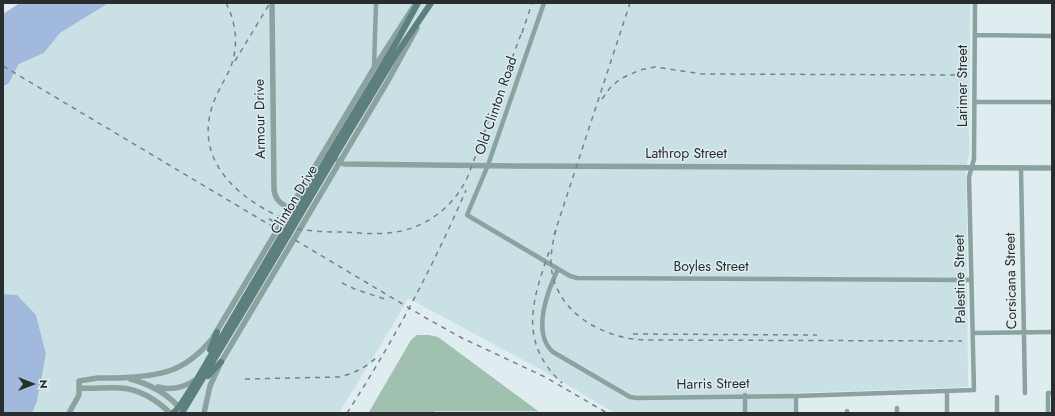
<!DOCTYPE html>
<style>
body{margin:0}
#map{position:relative;width:1055px;height:416px;overflow:hidden;background:#dfedf0;font-family:Jost,sans-serif}
canvas{display:block}
.frame{position:absolute;inset:0;border:4px solid #282d2e;pointer-events:none}
.north{position:absolute;left:12px;top:364px;width:40px;height:40px;-webkit-text-stroke:3px #dfedf0;paint-order:stroke;rotate:90deg;font-size:11px;font-weight:700;line-height:16px;text-align:center;color:#282d2e}
.north::after{content:'';display:block;margin:auto;width:14px;height:18px;background:#282d2e;clip-path:polygon(50% 0,100% 100%,50% 72%,0 100%)}
</style>
<div id="map">
<canvas width="1055" height="416"></canvas>
<div class="frame"></div>
<div class="north">N</div>
</div>
<script>
const ctx = document.querySelector('canvas').getContext('2d');
ctx.lineJoin = 'round';
function fillPath(path, color) {
  ctx.fillStyle = color;
  ctx.fill(path, 'evenodd');
}
function strokePath(path, color, width, dash) {
  ctx.strokeStyle = color;
  ctx.lineWidth = width;
  ctx.lineCap = dash ? 'butt' : 'round';
  ctx.setLineDash(dash || []);
  ctx.stroke(path);
}
function label(font, color, halo, rows, align = 'center') {
  ctx.font = font + ' Jost,sans-serif';
  ctx.lineWidth = 3;
  ctx.setLineDash([]);
  ctx.textBaseline = 'middle';
  ctx.strokeStyle = halo;
  ctx.fillStyle = color;
  for (const [text, x, y, turn = 0] of rows) {
    ctx.save();
    ctx.translate(x, y);
    ctx.rotate((+turn || 0) * Math.PI / 180);
    ctx.textAlign = isNaN(turn) ? turn : align;
    if (halo) ctx.strokeText(text, 0, 0);
    ctx.fillText(text, 0, 0);
    ctx.restore();
  }
}
fillPath(new Path2D(`
 M110 3H970L969 155 966 166 968 387 793 393V413H615L542 370 408 298 397 318 339 413H30L37 401 46 354 36 315 17 295 3 294V88L9 84 19 65 44 53 59 34Z
 M435 411H538L541 413H435Z`), '#c9e0e4');
fillPath(new Path2D(`
 M417 335H429L438 337 538 411H435V413L369 412 411 340Z`), '#a0c0b0');
fillPath(new Path2D(`
 M20 3H109L60 33 44 53 19 64 9 83 3 87V14Z
 M3 294 17 295 36 315 46 354 37 401 32 413H3Z`), '#a0b9dd');
strokePath(new Path2D(`
 M544 3 488 165 467 215 570 276 577 278 971 280
 M975 35 1052 36
 M374 67 376 3
 M975 102H1052
 M1021 168 1025 393
 M558 269C548 290 531 333 553 352L630 397 637 398 796 396 974 390 969 177 974 159 975 3
 M973 333 1052 332
 M947 391V413
 M745 395V413
 M796 396V413
 M997 397V413
 M897 408V413
 M847 411V413
 M1048 413V393H1052`), '#8ba29f', 4.5);
strokePath(new Path2D(`
 M272 3 274 190C276 203 284 205 294 210
 M324 152 344 164 515 166 1052 168
 M118 378C160 376 184 373 212 339L374 68 414 6
 M130 379C150 384 165 392 179 407
 M158 387C172 391 185 387 197 379
 M80 388C93 389 107 387 121 388 139 389 157 400 170 413
 M69 413 79 395V381L98 378H122
 M204 413 210 386 221 362 389 79 417 28`), '#8ba29f', 5.5);
strokePath(new Path2D(`
 M339 138 396 43 418 3
 M344 141 397 53 431 3
 M210 350 217 332
 M208 376 221 362
 M173 413 179 407 197 379 245 297
 M182 413 250 300`), '#5d807c', 6);
strokePath(new Path2D(`
 M226 3C237 24 239 49 229 71 223 83 216 94 212 107 193 167 248 206 297 224
 M522 33 532 3
 M235 61 270 3
 M3 66 426 318 462 338 545 377 607 413
 M602 99 610 88 620 79 640 70 655 67 702 74 965 75
 M269 219C292 231 318 232 344 232 361 233 379 235 396 232 428 227 455 205 468 176L523 29
 M556 230C553 240 551 251 551 263 553 311 602 339 646 340L962 341
 M554 235 630 3
 M549 252C532 301 518 342 562 383
 M342 283 357 290 385 299
 M633 334 817 335
 M245 379 339 377C354 374 368 366 379 355
 M347 413C393 342 433 267 466 190`), '#798284', 1.5, [5, 5]);
strokePath(new Path2D(`
 M245 297 339 138
 M250 300 344 141`), '#5d807c', 6);
label('14px', '#282d2e', '#dfedf0', [
 ["Larimer Street",964,86,-90],
 ["Old Clinton Road",497,106,-71],
 ["Armour Drive",261,119,-91],
 ["Lathrop Street",686,155],
 ["Clinton Drive",295,200,-59],
 ["Boyles Street",711,268],
 ["Palestine Street",961,279,-91],
 ["Corsicana Street",1012,281,-91],
 ["Harris Street",713,385,-1]
]);
</script>
